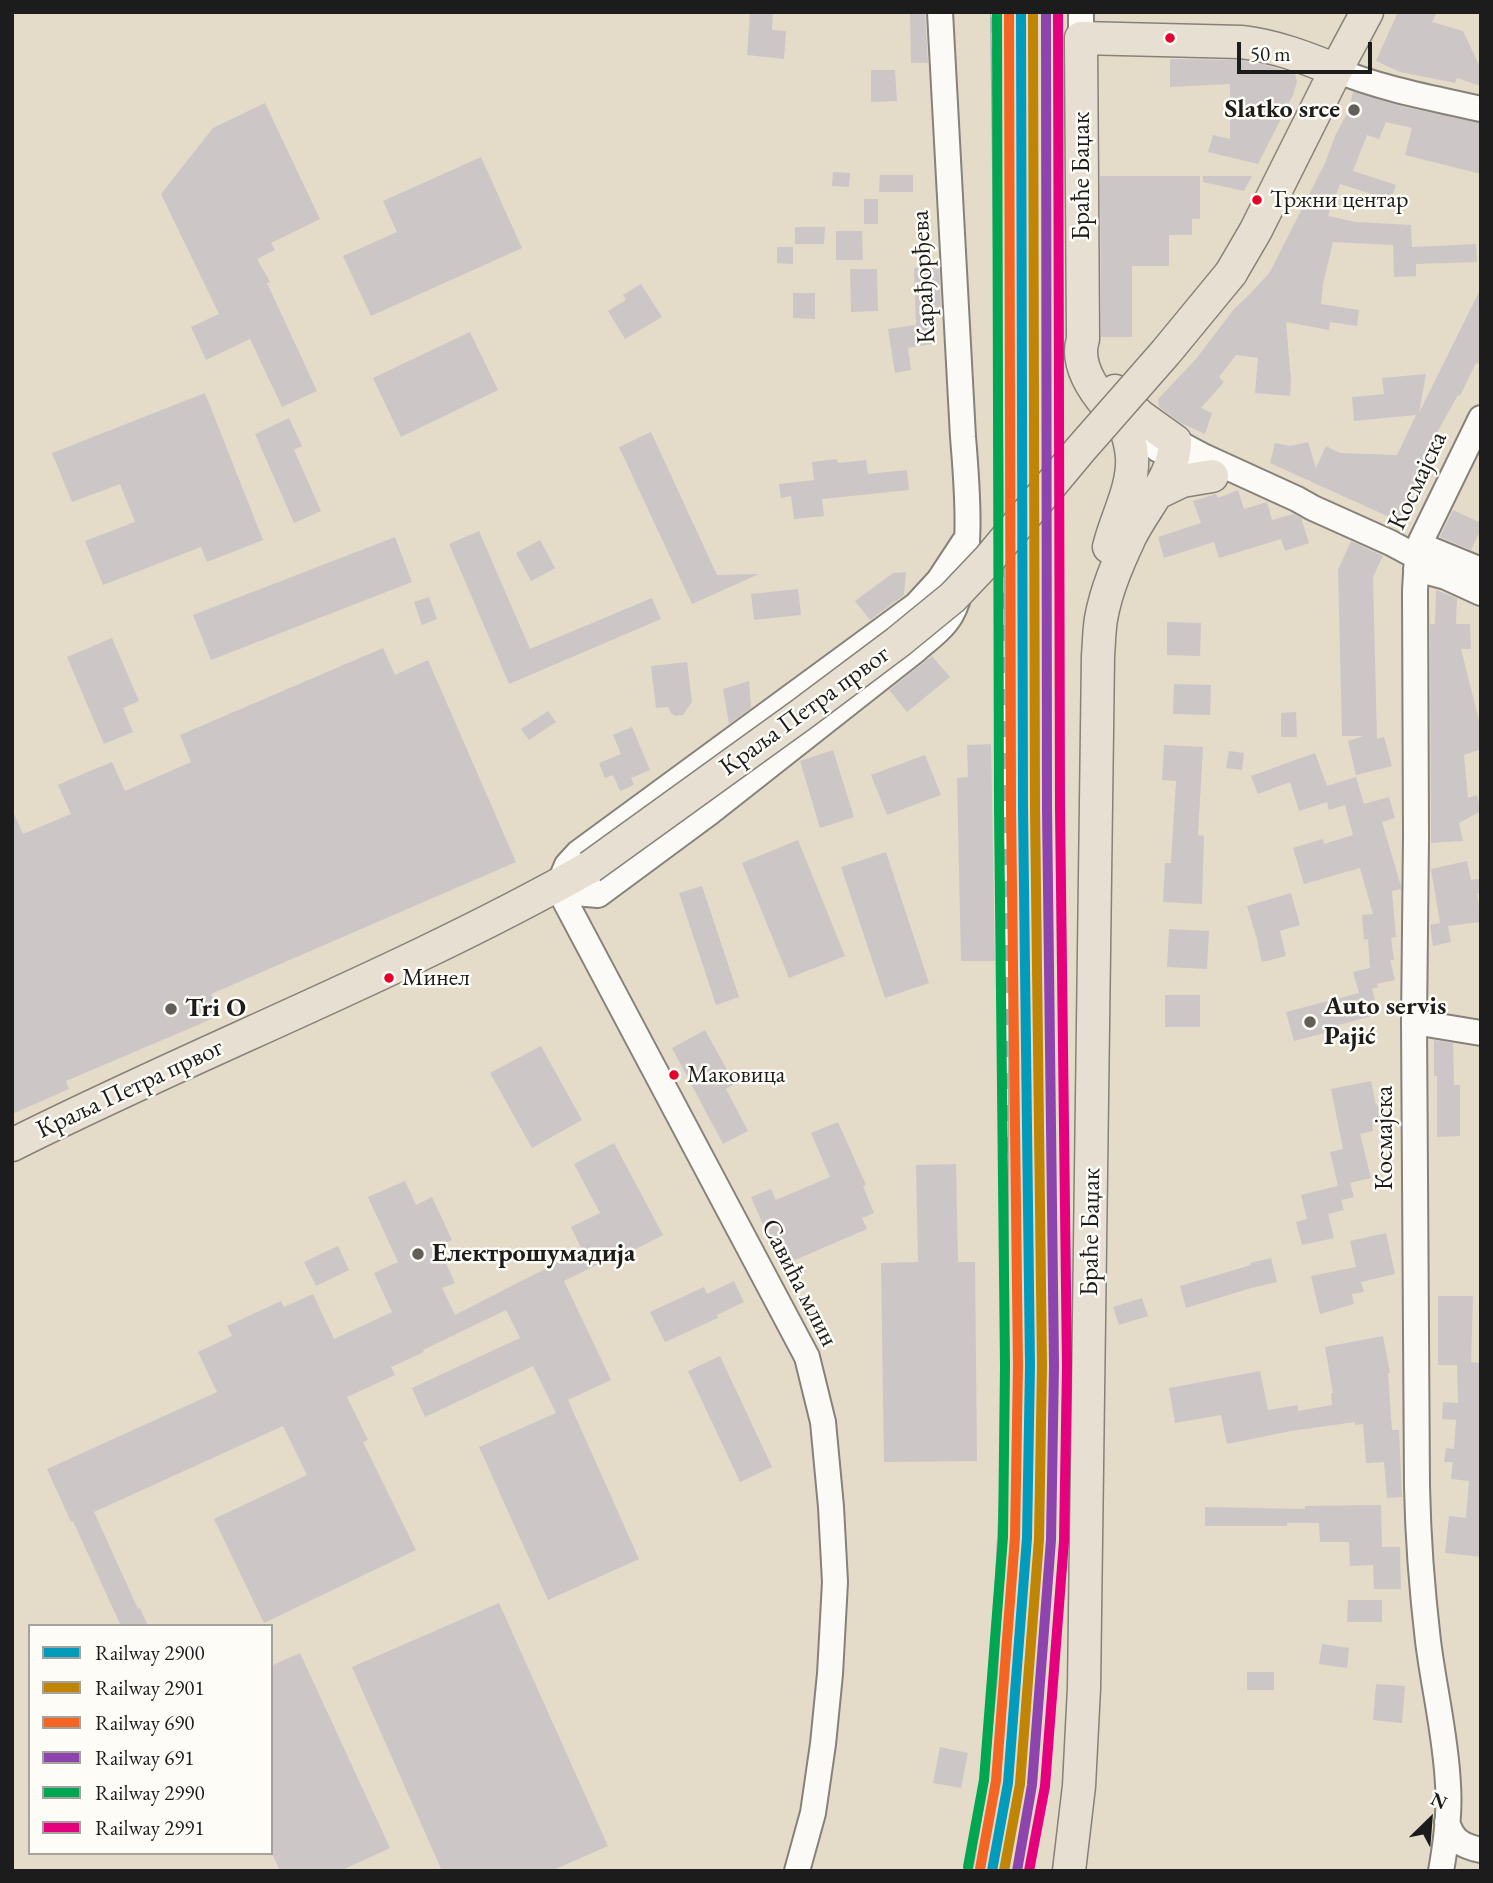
<!DOCTYPE html>
<meta charset="utf-8">
<style>
body{margin:0}
#map{position:relative;width:1493px;height:1883px;overflow:hidden;background:#e4dbc9;font-family:"EB Garamond",serif}
canvas{display:block}
.frame{position:absolute;inset:0;border:14px solid #1c1c1c;pointer-events:none}
.legend{position:absolute;left:28px;top:1624px;width:245px;height:231px;box-sizing:border-box;background:#fdfcf7;border:2px solid #a3a29f;margin:0;padding:9px 12px;list-style:none;font-size:21px;color:#1c1c1c}
.legend li{display:flex;align-items:center;gap:14px;height:35px}
.legend b{width:35px;border:2px solid #a3a29f}
.north{position:absolute;left:1395px;top:1785px;width:70px;height:70px;-webkit-text-stroke:5px #fdfcf7;paint-order:stroke;rotate:25deg;font-size:19px;font-weight:700;line-height:28px;text-align:center;color:#1c1c1c}
.north::after{content:'';display:block;margin:auto;width:24px;height:32px;background:#1c1c1c;clip-path:polygon(50% 0,100% 100%,50% 72%,0 100%)}
.scale{position:absolute;left:1237px;top:42px;width:135px;height:32px;box-sizing:border-box;border:4px solid #1c1c1c;border-top:0;padding-left:9px;font-size:21px;line-height:24px;white-space:nowrap;color:#1c1c1c;-webkit-text-stroke:5px #fdfcf7;paint-order:stroke}
</style>
<div id="map">
<canvas width="1493" height="1883"></canvas>
<div class="frame"></div>
<ul class="legend">
<li><b style="height:9px;background:#039bbc"></b>Railway 2900</li>
<li><b style="height:9px;background:#c08407"></b>Railway 2901</li>
<li><b style="height:9px;background:#f26522"></b>Railway 690</li>
<li><b style="height:9px;background:#8e44ad"></b>Railway 691</li>
<li><b style="height:9px;background:#00a651"></b>Railway 2990</li>
<li><b style="height:9px;background:#e5007d"></b>Railway 2991</li>
</ul>
<div class="north">N</div>
<div class="scale">50 m</div>
</div>
<script>
const ctx = document.querySelector('canvas').getContext('2d');
ctx.lineJoin = 'round';
function fillPath(path, color) {
  ctx.fillStyle = color;
  ctx.fill(path, 'evenodd');
}
function strokePath(path, color, width, dash) {
  ctx.strokeStyle = color;
  ctx.lineWidth = width;
  ctx.lineCap = dash ? 'butt' : 'round';
  ctx.setLineDash(dash || []);
  ctx.stroke(path);
}
function label(font, color, halo, rows, align = 'center') {
  ctx.font = font + ' "EB Garamond",serif';
  ctx.lineWidth = 5;
  ctx.setLineDash([]);
  ctx.textBaseline = 'middle';
  ctx.strokeStyle = halo;
  ctx.fillStyle = color;
  for (const [text, x, y, turn = 0] of rows) {
    ctx.save();
    ctx.translate(x, y);
    ctx.rotate((+turn || 0) * Math.PI / 180);
    ctx.textAlign = isNaN(turn) ? turn : align;
    if (halo) ctx.strokeText(text, 0, 0);
    ctx.fillText(text, 0, 0);
    ctx.restore();
  }
}
fillPath(new Path2D(`
 M750 12H773L772 30 786 31 784 59 747 55Z
 M910 12H925L928 63H911Z
 M1398 12H1437L1432 22 1463 31 1481 69V86L1457 78 1455 83 1400 72 1376 61Z
 M1170 59 1239 60 1262 64 1295 74 1297 82 1293 95 1258 164 1208 152 1213 135 1230 139V84L1170 87Z
 M871 70H895L897 101 871 102Z
 M1353 92 1404 107 1481 123V174L1405 155 1412 128 1386 122 1379 139 1367 135 1353 171 1396 185 1391 200 1340 184 1328 216 1356 222 1411 225 1412 247 1476 244 1477 262 1416 264V276L1394 277 1393 245 1333 242 1323 284 1321 304 1359 310 1357 326 1330 322 1329 330 1286 322 1291 380 1290 396 1255 393 1258 358 1236 355 1219 377 1224 382 1201 408 1212 413 1205 434 1181 423 1159 407 1158 399 1196 359 1234 309 1251 293 1270 272 1325 163 1336 134 1348 112Z
 M265 103 320 219 271 243 275 250 257 259 270 282 267 283 317 391 282 407 250 339 206 360 191 327 219 314 161 194 213 128Z
 M481 157 522 248 371 316 343 256 397 232 383 201Z
 M833 172 850 173 849 187 832 186Z
 M880 175H913V192H879Z
 M1100 176H1200V219H1192V235H1169V266H1132V337H1101Z
 M1203 176H1252L1244 191 1203 182Z
 M864 199H878V224H864Z
 M795 227H825L824 244H795Z
 M836 231H862L863 260H836Z
 M777 247H793V264L777 263Z
 M939 267 941 307H925L932 344 908 348 911 370 895 373 888 329 916 325 914 268Z
 M850 269H877L878 311 851 312Z
 M641 284 662 317 625 339 608 311 626 300 623 295Z
 M1481 288V365L1476 363 1460 396 1458 395 1435 436 1437 437 1398 521 1270 463 1275 443 1290 446 1308 442 1316 468 1326 446 1340 453 1397 455 1416 415 1354 421 1352 397 1384 394 1382 378 1426 374 1419 413Z
 M793 293H815V319L793 318Z
 M470 332 498 390 401 437 373 378Z
 M205 393 263 540 207 562 201 547 103 585 85 541 135 522 120 484 72 502 52 453Z
 M289 418 302 446 294 450 321 511 294 523 255 434Z
 M651 432 717 575 759 574 692 604 619 447Z
 M837 459 838 463 866 460 868 474 907 470 909 490 822 499 824 516 794 519 791 496 781 498 779 484 814 480 812 462Z
 M1238 490 1244 509 1267 502 1272 520 1293 514 1301 518 1309 543 1285 551 1281 539 1219 558 1214 542 1164 558 1158 537 1201 523 1193 501 1216 494 1218 498Z
 M1453 510 1481 523V529L1471 550 1440 537Z
 M479 531 530 649 652 598 661 619 509 684 449 544Z
 M395 537 412 582 211 660 193 615Z
 M540 540 555 568 531 581 516 553Z
 M1351 541 1383 556 1373 577 1377 739 1384 737 1392 766 1356 775 1348 741 1364 736H1342L1338 570Z
 M906 572 904 595 870 620 855 601 893 573Z
 M798 589 801 615 754 620 751 594Z
 M1436 590 1457 598 1456 624H1470L1471 649H1461L1481 729V749L1464 755 1468 798 1477 795 1481 811 1459 823 1463 841 1431 843 1430 624H1435Z
 M429 597 437 619 422 625 414 602Z
 M1167 622 1201 623 1200 656 1167 655Z
 M112 638 139 701 123 708 133 732 104 744 67 657Z
 M383 648 395 675 428 660 516 862 211 994 221 1015 66 1081 69 1089 12 1114V809L23 834 71 814 58 785 85 773 112 762 125 791 191 762 180 735Z
 M932 656 950 677 907 712 889 690Z
 M687 662 692 702 683 715 675 716 671 713 668 707 656 708 651 666Z
 M749 681 751 708 729 724 723 689Z
 M1174 684 1211 685 1210 715 1173 714Z
 M548 711 556 722 529 740 521 729Z
 M1296 712 1297 737H1281V713Z
 M632 727 650 770 631 778 634 785 620 791 613 775 605 778 599 763 621 754 613 735Z
 M991 744 995 961H961L957 778 968 777 967 745Z
 M1164 745 1203 747 1198 835 1204 836 1202 904 1163 902 1165 863H1171L1176 781 1162 780Z
 M833 750 854 817 820 828 800 761Z
 M1229 751 1244 753 1242 770 1226 768Z
 M1315 753 1327 786 1356 777 1364 804 1389 797 1395 818 1382 822 1401 886V889L1392 891 1396 937 1391 938 1394 960H1390L1395 980 1377 984 1378 987 1372 989 1379 1014 1331 1027 1332 1031 1294 1041 1286 1012 1359 993 1353 972 1370 968 1368 939 1364 940 1362 915 1373 914 1360 868 1304 884 1293 848 1323 839 1324 844 1353 835 1345 805 1329 810 1327 802 1299 811 1290 782 1258 794 1251 776Z
 M925 755 941 795 887 815 871 775Z
 M798 840 845 956 789 978 742 863Z
 M886 852 929 983 885 998 841 867Z
 M1467 861 1471 880 1479 879 1481 893H1477L1481 922 1448 926 1451 942 1433 946 1430 925 1440 923 1431 869Z
 M702 886 739 997 716 1005 679 893Z
 M1291 893 1300 925 1280 931 1286 956 1262 962 1258 946H1259L1247 906Z
 M1169 929 1209 931 1207 969 1167 967Z
 M1165 995H1200V1027H1165Z
 M705 1030 735 1084 726 1089 748 1131 723 1144 672 1048Z
 M1434 1040 1453 1043 1454 1085H1460V1136L1437 1137V1076H1434Z
 M541 1046 582 1120 532 1148 490 1073Z
 M1371 1081 1376 1105 1382 1104 1385 1121 1372 1123 1373 1131 1360 1134 1371 1178 1350 1183 1354 1197 1341 1200 1344 1210 1328 1214 1334 1238 1302 1245 1296 1222 1307 1219 1301 1195 1345 1184 1338 1186 1330 1152 1343 1149 1331 1089Z
 M838 1122 866 1185 863 1186 874 1213 862 1218 867 1229 781 1266 751 1197 771 1189 776 1200 830 1177 811 1133Z
 M614 1143 663 1235 622 1256 621 1253 564 1281 611 1380 568 1400 639 1559 548 1600 479 1447 556 1413 533 1366 425 1417 412 1388 520 1338 506 1310 423 1350 424 1352 391 1367 395 1375 347 1397 368 1440 363 1442 416 1550 264 1623 214 1519 307 1475 283 1426 94 1512 138 1609 140 1608 148 1626H121L73 1521 71 1522 47 1469 217 1392 198 1352 232 1336 227 1326 281 1301 284 1307 313 1294 334 1339 392 1312 374 1273 398 1262 368 1197 405 1181 416 1205 432 1197 452 1240 438 1246 455 1283 442 1288 455 1315 582 1250 571 1227 600 1213 574 1164Z
 M956 1164 958 1262H975L977 1461 884 1462 881 1263 918 1262 916 1165Z
 M1386 1233 1395 1274 1361 1282 1364 1292 1352 1294 1354 1304 1320 1314 1311 1276 1356 1267 1350 1241Z
 M338 1246 349 1270 316 1286 304 1262Z
 M1271 1258 1277 1282 1251 1288 1186 1308 1180 1286 1251 1265 1250 1263Z
 M734 1281 744 1302 717 1315 718 1318 665 1342 650 1312 704 1287 707 1294Z
 M1438 1296H1473L1471 1362 1481 1363V1442L1479 1465H1481V1557L1445 1553 1449 1516 1466 1518 1469 1481 1451 1479 1453 1462H1444L1446 1448 1454 1449 1456 1420 1442 1419 1443 1402 1458 1403 1457 1365H1438Z
 M1142 1298 1148 1316 1119 1325 1113 1307Z
 M1383 1336 1390 1373H1388L1392 1430H1399L1402 1497 1387 1498 1384 1462 1366 1463 1363 1424 1355 1425V1422L1291 1431 1227 1444 1221 1415 1175 1423 1169 1388 1260 1371 1268 1410 1298 1405V1411L1332 1405 1331 1393H1333L1325 1347Z
 M720 1356 772 1467 740 1482 688 1371Z
 M1381 1505 1382 1547H1400L1401 1589H1374L1373 1565 1350 1566 1349 1542H1320L1319 1523H1287V1526H1205V1507L1305 1509V1506Z
 M1348 1600H1382V1622H1347Z
 M499 1603 608 1846 551 1871H442L352 1667Z
 M1322 1644 1349 1648 1347 1668 1319 1664Z
 M300 1653 390 1848 340 1871H280L271 1851V1666Z
 M1247 1672H1274V1690H1247Z
 M1376 1684 1405 1686 1402 1723 1373 1720Z
 M940 1747 968 1753 961 1788 933 1783Z`), '#cdc6c7');
const minor = new Path2D(`
 M1081 38V12
 M1336 70C1382 89 1432 98 1481 109
 M1122 421 1157 449 1187 465
 M1175 441 1205 457 1297 499 1313 508 1391 543 1417 557
 M1420 545 1481 570
 M1416 569 1446 577 1481 593
 M557 886 574 893 598 895 709 813 916 650C927 640 943 629 951 615 975 572 967 485 963 437L940 12
 M557 886 807 1357 823 1422 831 1507 835 1582 830 1674 823 1744 813 1813 797 1871
 M558 886 567 865 578 853 916 605 939 580 964 542
 M1414 1022 1481 1033
 M1447 1822C1453 1841 1462 1846 1481 1850
 M1441 1871C1446 1843 1450 1813 1448 1785 1446 1737 1434 1689 1428 1641 1422 1590 1418 1538 1417 1486L1414 1022 1416 837 1415 590 1417 557 1421 541 1481 418`);
const major = new Path2D(`
 M1231 273 1256 230 1336 70 1367 12
 M1115 391 1140 416 1175 441
 M1155 494 1182 481 1212 476
 M1109 547C1116 518 1134 487 1132 457 1131 445 1127 430 1121 420 1118 416 1113 412 1109 408 1094 391 1075 364 1083 339L1081 38 1241 42C1275 46 1304 57 1336 70
 M12 1145C203 1049 404 972 590 867
 M1069 1871 1079 1786 1084 1688 1098 656C1099 644 1099 631 1101 619 1106 590 1118 563 1130 537 1144 508 1176 474 1175 441`);
strokePath(minor, '#868179', 28);
strokePath(major, '#868179', 35);
strokePath(minor, '#fbfaf7', 24);
strokePath(major, '#e7e0d2', 32);
const rail = new Path2D(`
 M969 1871 982 1795 994 1677 1004 1478 1006 966 994 12`);
strokePath(rail, '#aeacaa', 8);
strokePath(rail, '#fdfcf7', 5, [16]);
const majorBridge = new Path2D(`
 M590 867 802 714 898 642 953 597 989 559 1080 450 1166 352 1231 273`);
strokePath(majorBridge, '#868179', 35, []);
strokePath(majorBridge, '#e7e0d2', 32);
strokePath(new Path2D(`
 M992 1871 1008 1783 1027 1538 1030 1366 1023 808 1021 12`), '#039bbc', 10);
strokePath(new Path2D(`
 M1004 1871 1020 1784 1039 1539 1042 1366 1035 808 1033 12`), '#c08407', 10);
strokePath(new Path2D(`
 M980 1869 996 1781 1015 1537 1018 1366 1011 808 1009 12`), '#f26522', 10);
strokePath(new Path2D(`
 M1017 1871 1032 1785 1051 1540 1054 1366 1047 808 1046 12`), '#8e44ad', 10);
strokePath(new Path2D(`
 M968 1867 984 1780 1003 1537 1005 1366 999 808 997 12`), '#00a651', 10);
strokePath(new Path2D(`
 M1029 1871 1045 1786 1064 1541 1067 1367 1060 808 1058 12`), '#e5007d', 10);
for (const [x, y, r, color] of [
 [1170,38,6,"#e4002b"],
 [1354,110,7,"#625f59"],
 [1257,200,6,"#e4002b"],
 [389,978,6,"#e4002b"],
 [171,1009,7,"#625f59"],
 [1310,1022,7,"#625f59"],
 [674,1075,6,"#e4002b"],
 [418,1254,7,"#625f59"]
]) {
  const dot = new Path2D();
  dot.arc(x, y, r, 0, 2 * Math.PI);
  ctx.fillStyle = color;
  ctx.fill(dot);
  strokePath(dot, '#fdfcf7', 2.5);
}
label('24px', '#1c1c1c', '#fdfcf7', [
 ["Тржни центар",1270,200],
 ["Минел",402,978],
 ["Маковица",687,1075]
], 'left');
label('bold 26px', '#1c1c1c', '#fdfcf7', [
 ["Slatko srce",1340,110,"right"],
 ["Auto servis",1324,1007],
 ["Pajić",1324,1037],
 ["Tri O",185,1009],
 ["Електрошумадија",432,1254]
], 'left');
label('26px', '#1c1c1c', '#fdfcf7', [
 ["Браће Баџак",1082,176,-90],
 ["Карађорђева",924,277,-93],
 ["Космајска",1418,481,-65],
 ["Краља Петра првог",805,711,-36],
 ["Краља Петра првог",130,1089,-25],
 ["Космајска",1385,1138,-90],
 ["Браће Баџак",1091,1232,-89],
 ["Савића млин",799,1283,63]
]);
</script>
